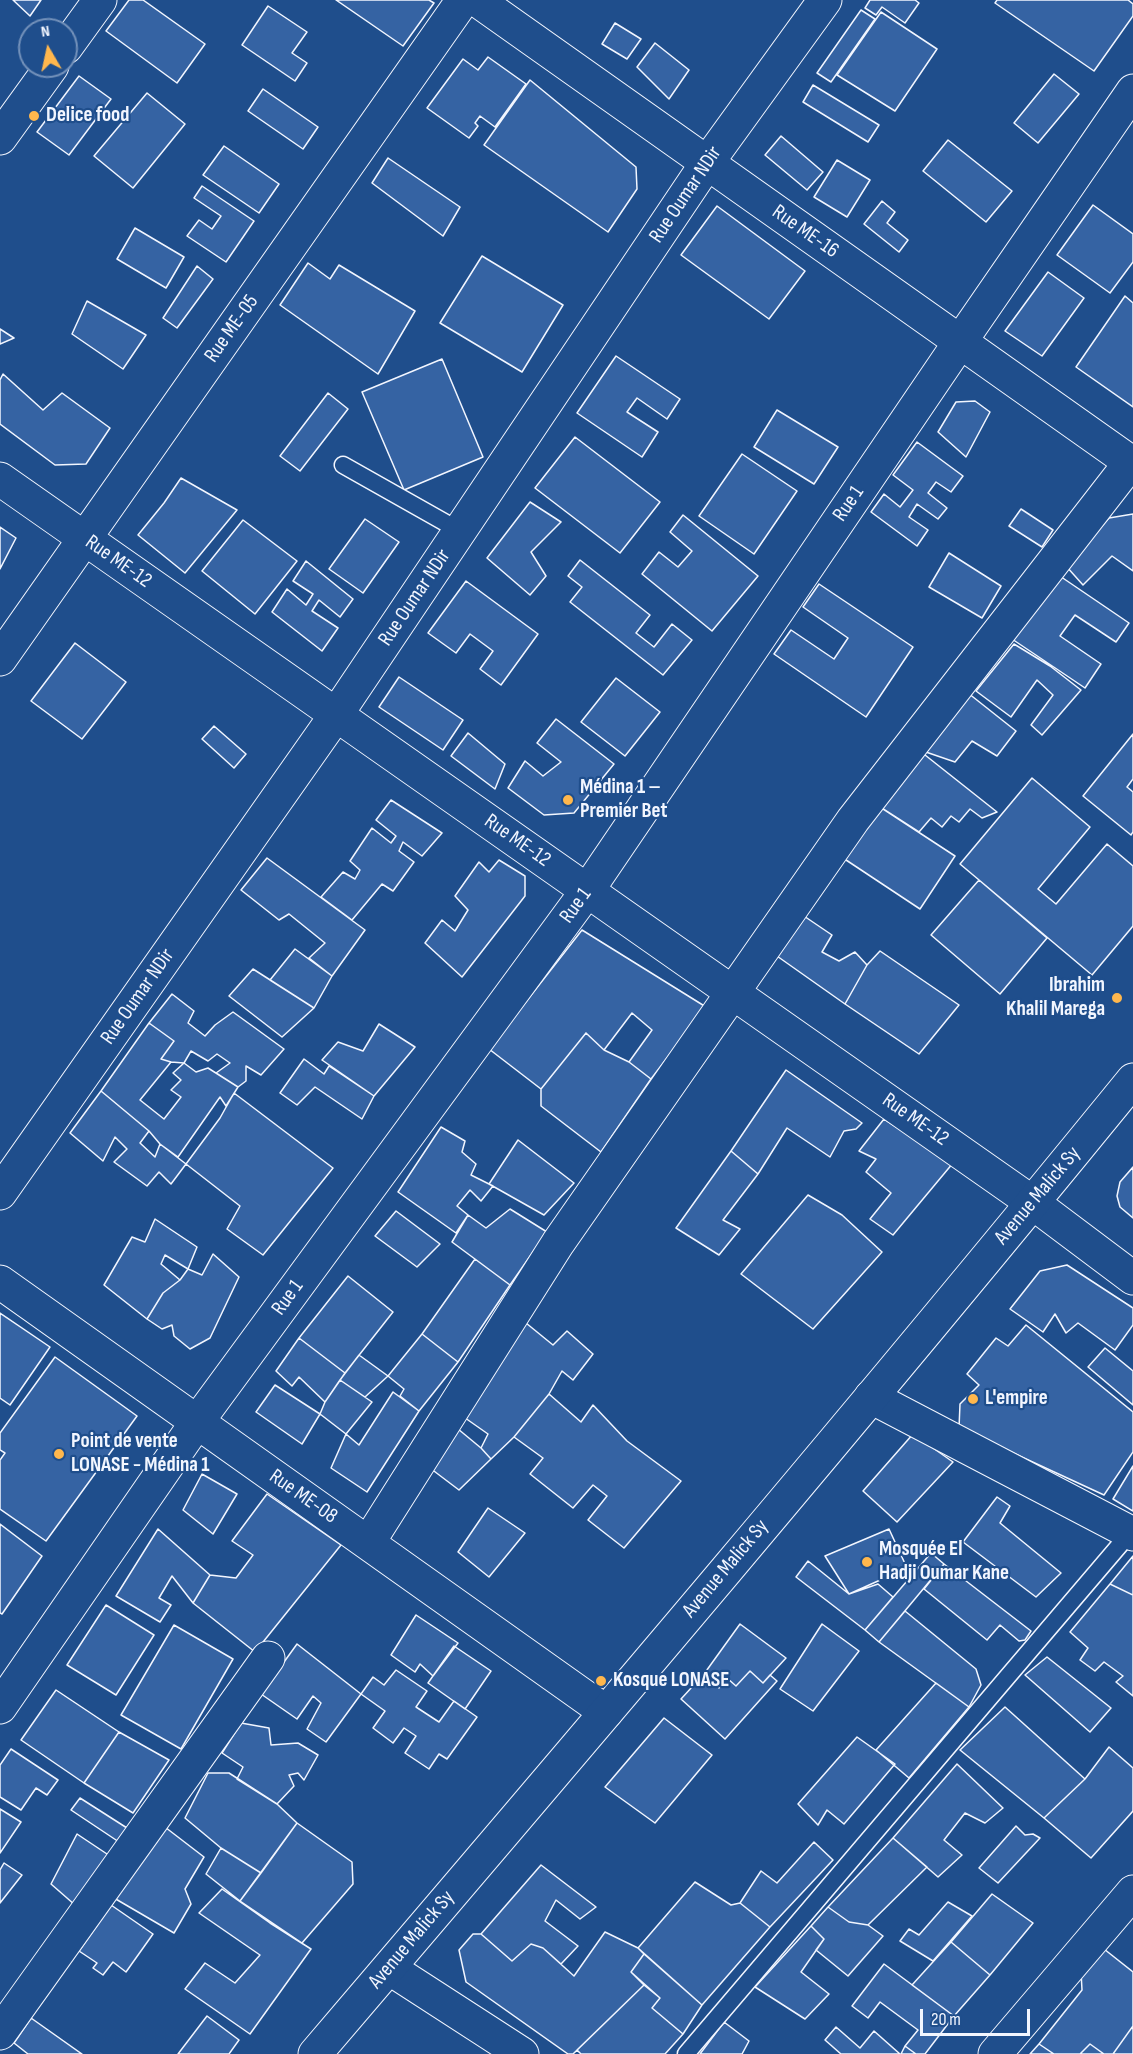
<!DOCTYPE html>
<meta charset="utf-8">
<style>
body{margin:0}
#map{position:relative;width:1133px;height:2054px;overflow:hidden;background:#1f4e8c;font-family:"Sofia Sans Condensed",sans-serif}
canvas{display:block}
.north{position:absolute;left:18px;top:18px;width:60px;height:60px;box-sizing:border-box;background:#1f4e8c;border:2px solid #7391ba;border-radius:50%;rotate:351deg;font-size:16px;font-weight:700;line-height:24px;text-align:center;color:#f2f6ff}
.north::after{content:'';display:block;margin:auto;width:21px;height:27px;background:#ffb74d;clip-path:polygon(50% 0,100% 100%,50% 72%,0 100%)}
.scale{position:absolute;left:920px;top:2009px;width:110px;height:27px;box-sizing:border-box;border:3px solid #f2f6ff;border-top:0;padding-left:8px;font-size:18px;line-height:21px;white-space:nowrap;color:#f2f6ff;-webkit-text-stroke:4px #1f4e8c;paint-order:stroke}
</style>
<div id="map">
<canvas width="1133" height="2054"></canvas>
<div class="north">N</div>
<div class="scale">20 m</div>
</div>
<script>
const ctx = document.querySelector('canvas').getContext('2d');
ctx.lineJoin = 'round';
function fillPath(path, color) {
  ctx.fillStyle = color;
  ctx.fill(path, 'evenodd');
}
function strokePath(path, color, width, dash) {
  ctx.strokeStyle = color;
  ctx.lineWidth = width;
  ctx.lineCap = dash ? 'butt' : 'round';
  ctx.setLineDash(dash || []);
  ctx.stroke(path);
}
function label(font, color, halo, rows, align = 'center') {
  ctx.font = font + ' "Sofia Sans Condensed",sans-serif';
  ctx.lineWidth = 4.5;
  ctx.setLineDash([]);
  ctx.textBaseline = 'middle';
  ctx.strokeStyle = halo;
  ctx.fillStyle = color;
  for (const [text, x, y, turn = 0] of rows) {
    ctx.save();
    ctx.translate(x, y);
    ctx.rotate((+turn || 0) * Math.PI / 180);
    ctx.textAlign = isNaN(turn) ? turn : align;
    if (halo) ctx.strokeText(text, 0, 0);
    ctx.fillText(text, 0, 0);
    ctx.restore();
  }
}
const building = new Path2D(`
 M13 0H41L30 16Z
 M129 0H143L205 44 177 83 106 31Z
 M336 0H429L434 3 403 46Z
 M870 0H915L919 3 905 23 882 7 876 15 865 8Z
 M997 0H1128L1133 4V16L1094 71 995 3Z
 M268 6 307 32 292 53 307 63 295 81 242 45Z
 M861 10 875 19 831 82 817 73Z
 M881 12 937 49 895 111 837 75Z
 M615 23 641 39 627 59 602 44Z
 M655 43 689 70 669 99 637 67Z
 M488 57 526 84 495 127 480 116 475 123 478 126 469 138 427 108 463 59 478 70Z
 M1054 74 1079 94 1038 143 1014 123Z
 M79 76 111 99 69 155 37 132Z
 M530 80 636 167 637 189 608 232 484 145Z
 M813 85 879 125 868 142 803 102Z
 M263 89 318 127 303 149 248 111Z
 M147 93 185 124 133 188 94 156Z
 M781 136 823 172 807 190 765 155Z
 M948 140 1012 191 986 222 923 171Z
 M224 146 279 184 259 213 203 175Z
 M388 158 460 207 443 236 372 183Z
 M837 160 870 180 847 217 814 197Z
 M202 186 254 221 226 262 187 236 199 220 212 229 221 216 194 198Z
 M882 201 895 212 887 223 908 240 899 252 864 224Z
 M1093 205 1133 234V262L1110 293 1057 255Z
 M717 206 805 271 769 319 681 255Z
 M135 228 184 257 166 288 117 259Z
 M482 256 563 305 522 372 440 323Z
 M308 263 330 279 339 265 415 311 378 374 280 305Z
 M197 266 213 279 177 328 163 318Z
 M1048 272 1084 298 1042 356 1005 331Z
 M1125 296 1133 303V407L1076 367Z
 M87 301 146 335 123 369 72 334Z
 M0 329 14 338 0 344Z
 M616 356 680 399 667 419 637 398 627 412 658 432 642 457 577 413Z
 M442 359 483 457 404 490 362 392Z
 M3 374 43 410 62 393 110 428 86 464 55 465 0 424V380Z
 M328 393 348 409 300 471 280 456Z
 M975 401 990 412 966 457 938 432 956 402Z
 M777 410 838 447 814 484 754 447Z
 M575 437 660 502 620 553 535 488Z
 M917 442 963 476 951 492 936 482 928 493 947 508 938 519 917 504 909 517 928 530 917 546 871 512 884 494 900 507 913 490 893 475Z
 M742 454 797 491 754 554 699 516Z
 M181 478 237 510 185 573 138 535 164 503Z
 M530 502 561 522 531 552 546 576 530 595 487 558Z
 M1021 509 1053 530 1042 547 1009 526Z
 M1133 514V571L1112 556 1083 585 1066 566 1109 518Z
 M683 515 758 576 712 631 642 574 659 552 678 567 692 551 670 532Z
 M365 519 399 542 363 593 329 569Z
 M243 520 297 561 255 614 202 571Z
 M0 527 16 538 0 569Z
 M949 553 1001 586 982 618 929 587Z
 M580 560 650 615 636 633 654 647 672 624 692 640 663 675 570 602 582 587 568 576Z
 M306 561 353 599 340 617 319 600 312 611 338 628 322 651 272 612 287 589 306 605 313 594 293 581Z
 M1051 570 1129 623 1116 642 1075 615 1060 636 1101 664 1085 688 1006 635Z
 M466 581 538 634 501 685 480 669 493 651 470 634 456 653 428 633Z
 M819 584 913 647 866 717 774 654 791 630 834 659 848 638 803 607Z
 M75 643 126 682 82 739 31 701Z
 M1014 644 1050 666 1081 690 1042 735 1031 725 1053 695 1037 680 1011 717 976 691Z
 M399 677 463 720 443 750 379 707Z
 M616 678 660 712 625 756 581 722Z
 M968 693 1016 731 997 756 972 741 955 762 920 750Z
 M556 719 614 764 574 813 544 815 508 788 525 761 543 776 561 762 537 743Z
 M214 726 246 754 234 768 202 739Z
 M468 733 505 764 495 789 451 756Z
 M1133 734V779L1127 787 1133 792V832L1131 835 1083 796Z
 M920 751 997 812 982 818 970 809 959 822 951 816 942 827 931 818 919 832 877 805Z
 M1032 778 1090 827 1038 889 1056 904 1107 844 1133 866V926L1092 975 960 864Z
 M391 800 442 833 422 856 403 842 399 851 414 862 393 891 382 884 352 920 321 897 343 872 355 879 360 870 350 861 372 828 391 843 396 836 376 820Z
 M877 805 955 856 920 909 843 858Z
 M267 858 365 930 332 976 309 958 325 943 289 914 279 920 241 890Z
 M499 860 525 876V896L462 977 425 943 442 920 455 931 468 910 455 896 479 862 489 872Z
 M979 880 1047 938 1000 994 931 935Z
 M798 912 832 935 822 952 839 961 855 952 867 965 845 1004 767 949Z
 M582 930 706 1007 651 1079 629 1062 652 1030 632 1013 604 1050 586 1033 541 1089 489 1049Z
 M295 949 332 976 314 1008 270 980Z
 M880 951 959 1005 919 1054 845 1004 867 965Z
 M253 969 314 1008 282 1037 229 996Z
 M172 994 194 1011 188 1023 205 1036 215 1025 233 1012 284 1049 261 1075 246 1066V1081L238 1087 216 1073 230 1063 217 1054 208 1061 191 1051 184 1063 171 1062 161 1059 174 1041 149 1023Z
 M149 1023 174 1041 161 1059 171 1062 140 1100 164 1119 181 1097 171 1090 181 1080 173 1073 184 1063 196 1072 208 1068 238 1087 226 1106 220 1097 178 1157 160 1144 149 1131 101 1091Z
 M379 1024 415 1047 374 1096 322 1060 338 1042 363 1051Z
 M586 1033 604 1050 629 1062 651 1079 601 1152 541 1106V1089Z
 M304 1059 324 1074 329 1066 374 1096 362 1119 315 1087 297 1105 280 1093Z
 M786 1070 862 1123 856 1129 844 1131 830 1157 787 1128 758 1174 731 1151Z
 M101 1091 149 1131 140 1143 155 1157 160 1144 186 1164 171 1184 159 1172 147 1186 114 1162 127 1149 115 1137 103 1161 70 1133Z
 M234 1093 333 1168 263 1255 227 1229 240 1206 186 1164 220 1118Z
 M884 1119 953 1163 893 1235 870 1219 891 1193 866 1172 876 1159 859 1151Z
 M441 1127 465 1141 462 1152 476 1164 471 1175 493 1186 481 1201 470 1190 457 1206 468 1215 456 1233 398 1192Z
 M518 1140 574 1183 544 1215 489 1184Z
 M731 1151 758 1174 723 1220 740 1229 719 1255 676 1228Z
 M1133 1167V1218L1120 1207 1117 1196 1120 1182Z
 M808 1195 842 1215 882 1252 813 1329 741 1274Z
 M510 1209 547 1232 510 1285 452 1242 468 1215 486 1228Z
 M396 1211 440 1244 417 1267 375 1236Z
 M155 1219 197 1247 188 1269 165 1255 161 1264 180 1280 163 1293 147 1319 104 1285 132 1237 145 1242Z
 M213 1254 239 1277 210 1338 190 1349 174 1336 172 1325 162 1329 147 1319 163 1293 180 1280 188 1269 202 1275Z
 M475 1259 510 1285 458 1362 422 1334Z
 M1067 1265 1133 1308V1325L1115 1350 1078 1323 1066 1333 1055 1314 1043 1332 1010 1309 1040 1271Z
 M348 1276 393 1312 345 1373 299 1338Z
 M0 1313 50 1347 10 1405 0 1398Z
 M526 1323 553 1345 567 1331 593 1354 573 1380 562 1371 549 1394 514 1437 491 1459 481 1448 488 1434 458 1413Z
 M1026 1325 1133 1412V1452L1104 1495 959 1428 960 1404 979 1385 967 1374 996 1338 1008 1346Z
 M422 1334 458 1362 419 1411 400 1396 404 1389 388 1376Z
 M299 1338 345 1373 325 1402 299 1377 292 1386 276 1371Z
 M1105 1348 1133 1371V1405L1088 1367Z
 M359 1355 388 1376 365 1397 340 1380Z
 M55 1357 137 1416 46 1541 0 1509V1460L5 1453 0 1450V1433Z
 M340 1380 372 1402 346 1434 320 1414 325 1402Z
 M275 1385 320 1414 302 1444 256 1412Z
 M393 1392 419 1411 367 1492 331 1468 346 1434 359 1445Z
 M549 1394 581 1422 593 1405 627 1441 681 1481 624 1548 588 1520 607 1496 593 1485 573 1508 530 1474 543 1458 514 1437Z
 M452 1424 481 1448 491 1459 459 1490 422 1462Z
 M913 1434 953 1462 897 1522 863 1491Z
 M1133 1466V1511L1113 1499Z
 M202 1474 237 1494 213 1534 183 1510Z
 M267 1494 341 1545 255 1652 193 1603 210 1575 236 1578 253 1555 232 1541Z
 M997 1497 1010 1506 1000 1523 1061 1573 1036 1597 963 1542Z
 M488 1508 525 1533 489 1577 458 1552Z
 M0 1524 42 1556 2 1614 0 1613Z
 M158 1529 210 1575 193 1603 172 1576 159 1598 171 1605 160 1622 116 1596Z
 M889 1529 907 1568 849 1594 825 1556Z
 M931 1553 944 1564 879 1642 865 1630Z
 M1133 1556V1595L1110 1584Z
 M808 1561 849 1594 878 1584 893 1597 865 1630 796 1577Z
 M944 1564 1031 1631 1025 1640 1019 1641 1000 1625 987 1640 924 1589Z
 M1110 1584 1133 1595V1696L1116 1682 1123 1676 1104 1662 1095 1671 1080 1660 1088 1648 1070 1632Z
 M106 1605 154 1635 116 1695 67 1665Z
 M905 1611 976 1669 981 1685 969 1707 879 1642Z
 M416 1615 458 1643 433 1676 420 1664 415 1672 391 1655Z
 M740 1624 786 1658 763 1683 750 1671 736 1686 727 1678 719 1688 704 1674Z
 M822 1624 859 1651 813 1711 780 1689Z
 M174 1625 233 1659 181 1749 121 1715Z
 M297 1644 361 1694 326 1742 307 1729 321 1703 313 1696 297 1719 261 1694Z
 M454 1646 491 1671 465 1709 428 1683Z
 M1047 1657 1111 1708 1090 1732 1025 1675Z
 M396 1670 427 1691 416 1707 439 1722 454 1701 477 1717 447 1759 439 1754 429 1769 405 1753 416 1736 404 1728 393 1743 373 1728 385 1711 361 1694 373 1677 384 1685Z
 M750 1671 763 1683 770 1675 777 1681 725 1739 681 1699 704 1674 719 1688 727 1678 736 1686Z
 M936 1683 969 1707 909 1778 876 1750Z
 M56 1690 119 1732 84 1783 21 1740Z
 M1005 1707 1085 1779 1044 1818 960 1750Z
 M664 1718 712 1755 655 1823 605 1787Z
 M241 1723 269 1728 271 1745 298 1743 318 1755 304 1780 298 1773 289 1775 294 1786 277 1804 237 1779 243 1767 222 1753Z
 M119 1732 169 1760 133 1813 84 1783Z
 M857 1737 895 1764 844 1824 827 1810 818 1825 798 1804Z
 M1109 1747 1133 1768V1811L1091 1858 1044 1818 1085 1779Z
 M11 1749 58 1780 47 1795 36 1788 21 1810 0 1797V1765Z
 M957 1764 1003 1808 985 1823 965 1813 944 1840 962 1855 938 1877 893 1838Z
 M208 1773H229L277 1804 297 1823 261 1873 221 1848 185 1818Z
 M80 1798 127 1828 119 1842 71 1810Z
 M0 1809 21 1822 0 1853Z
 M297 1823 352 1862 353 1884 302 1943 240 1901Z
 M161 1824 204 1857 185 1889 191 1904 174 1933 114 1898Z
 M1016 1826 1025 1835 1033 1834 1040 1838 998 1883 979 1868Z
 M77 1834 110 1856 75 1905 51 1884Z
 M893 1838 927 1867 868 1925 849 1922 828 1907Z
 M814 1842 833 1860 770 1927 740 1903 761 1871 777 1883Z
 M221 1848 261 1873 240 1901 206 1874Z
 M4 1863 22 1875 0 1903V1870Z
 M541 1865 596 1907 580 1919 556 1900 545 1921 578 1946 561 1964 543 1948 531 1944 512 1961 481 1934Z
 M695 1882 731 1905 740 1903 770 1927 702 2005 638 1948Z
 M222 1889 270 1923 311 1949 250 2034 185 1989 205 1963 235 1983 260 1955 199 1913Z
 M992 1894 1033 1923 990 1975 951 1942Z
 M948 1902 972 1916 933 1961 900 1941 909 1929 919 1935Z
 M111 1905 153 1934 126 1972 113 1962 103 1975 93 1968 97 1963 79 1951Z
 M828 1907 849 1922 868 1925 883 1936 848 1976 816 1950 824 1939 811 1926Z
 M811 1926 824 1939 801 1972 829 1994 805 2019 755 1987Z
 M605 1932 638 1948 644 1954 631 1972 644 1985 573 2054H568L466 1982 459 1950 473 1934H481L512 1961 531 1944 543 1948 574 1976Z
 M951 1942 990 1975 954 2016 912 1985Z
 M1104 1949 1133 1972V2026L1113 2054H1104L1090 2044 1080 2054H1054L1039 2044 1082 1990 1081 1972Z
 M644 1954 702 2005 683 2034 652 2008 660 1998 631 1972Z
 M884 1964 954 2016 925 2054H916L905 2046 918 2030 880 2002 868 2018 852 2006Z
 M644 1985 660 1998 652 2008 683 2034 665 2054H581L577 2050Z
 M207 2016 239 2040 229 2054H178Z
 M31 2018 82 2054H28L14 2043Z
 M724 2022 749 2041 742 2054H700Z
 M1133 2026V2054H1113Z
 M836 2027 860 2048 874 2031 900 2054H841L825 2040Z
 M1039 2044 1054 2054H1030Z
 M1090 2044 1104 2054H1080Z
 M905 2046 916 2054H901Z`);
fillPath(building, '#3563a3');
strokePath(building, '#f2f6ff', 1.5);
const service = new Path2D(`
 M343 465 460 531
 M686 2054 1130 1533`);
const minor = new Path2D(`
 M477 0 1133 464
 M66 47 100 0
 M0 138 52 66
 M0 479 1033 1203 1133 1278
 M0 659 463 0
 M0 1193 336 715 707 163 825 0
 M0 1282 606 1712
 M871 1397 1133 1534
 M368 1543 558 1243 853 820 1131 462
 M0 1707 197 1422 587 891 960 342 1133 91
 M389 1968 522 2054
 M0 2033 268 1658
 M995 2054 1133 1892`);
const secondary = new Path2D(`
 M315 2054C590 1732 865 1409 1133 1080`);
strokePath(service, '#f2f6ff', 19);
strokePath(minor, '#f2f6ff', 35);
strokePath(secondary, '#f2f6ff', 35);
strokePath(service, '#1f4e8c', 16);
strokePath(minor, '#1f4e8c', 33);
strokePath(secondary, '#1f4e8c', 33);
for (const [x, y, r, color] of [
 [34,116,6,"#ffb74d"],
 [568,800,6,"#ffb74d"],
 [1117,998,6,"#ffb74d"],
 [973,1399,6,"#ffb74d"],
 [59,1454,6,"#ffb74d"],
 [867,1562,6,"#ffb74d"],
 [601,1681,6,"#ffb74d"]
]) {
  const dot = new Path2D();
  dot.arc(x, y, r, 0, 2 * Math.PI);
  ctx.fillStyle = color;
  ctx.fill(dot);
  strokePath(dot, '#1f4e8c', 2);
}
label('bold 21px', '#f2f6ff', '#1f4e8c', [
 ["Delice food",46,116],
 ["Médina 1 –",580,788],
 ["Premier Bet",580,812],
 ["Ibrahim",1105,986,"right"],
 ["Khalil Marega",1105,1010,"right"],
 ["L'empire",985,1399],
 ["Point de vente",71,1442],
 ["LONASE - Médina 1",71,1466],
 ["Mosquée El",879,1550],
 ["Hadji Oumar Kane",879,1574],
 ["Kosque LONASE",613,1681]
], 'left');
label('21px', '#f2f6ff', '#1f4e8c', [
 ["Rue Oumar NDir",686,195,-56],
 ["Rue ME-16",805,232,35],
 ["Rue ME-05",232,329,-55],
 ["Rue 1",849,504,-56],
 ["Rue ME-12",118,562,35],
 ["Rue Oumar NDir",415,598,-56],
 ["Rue ME-12",517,841,35],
 ["Rue 1",576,906,-54],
 ["Rue Oumar NDir",138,997,-55],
 ["Rue ME-12",915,1120,35],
 ["Avenue Malick Sy",1038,1196,-50],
 ["Rue 1",288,1298,-54],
 ["Rue ME-08",303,1497,35],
 ["Avenue Malick Sy",726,1569,-50],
 ["Avenue Malick Sy",412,1940,-50]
]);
</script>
